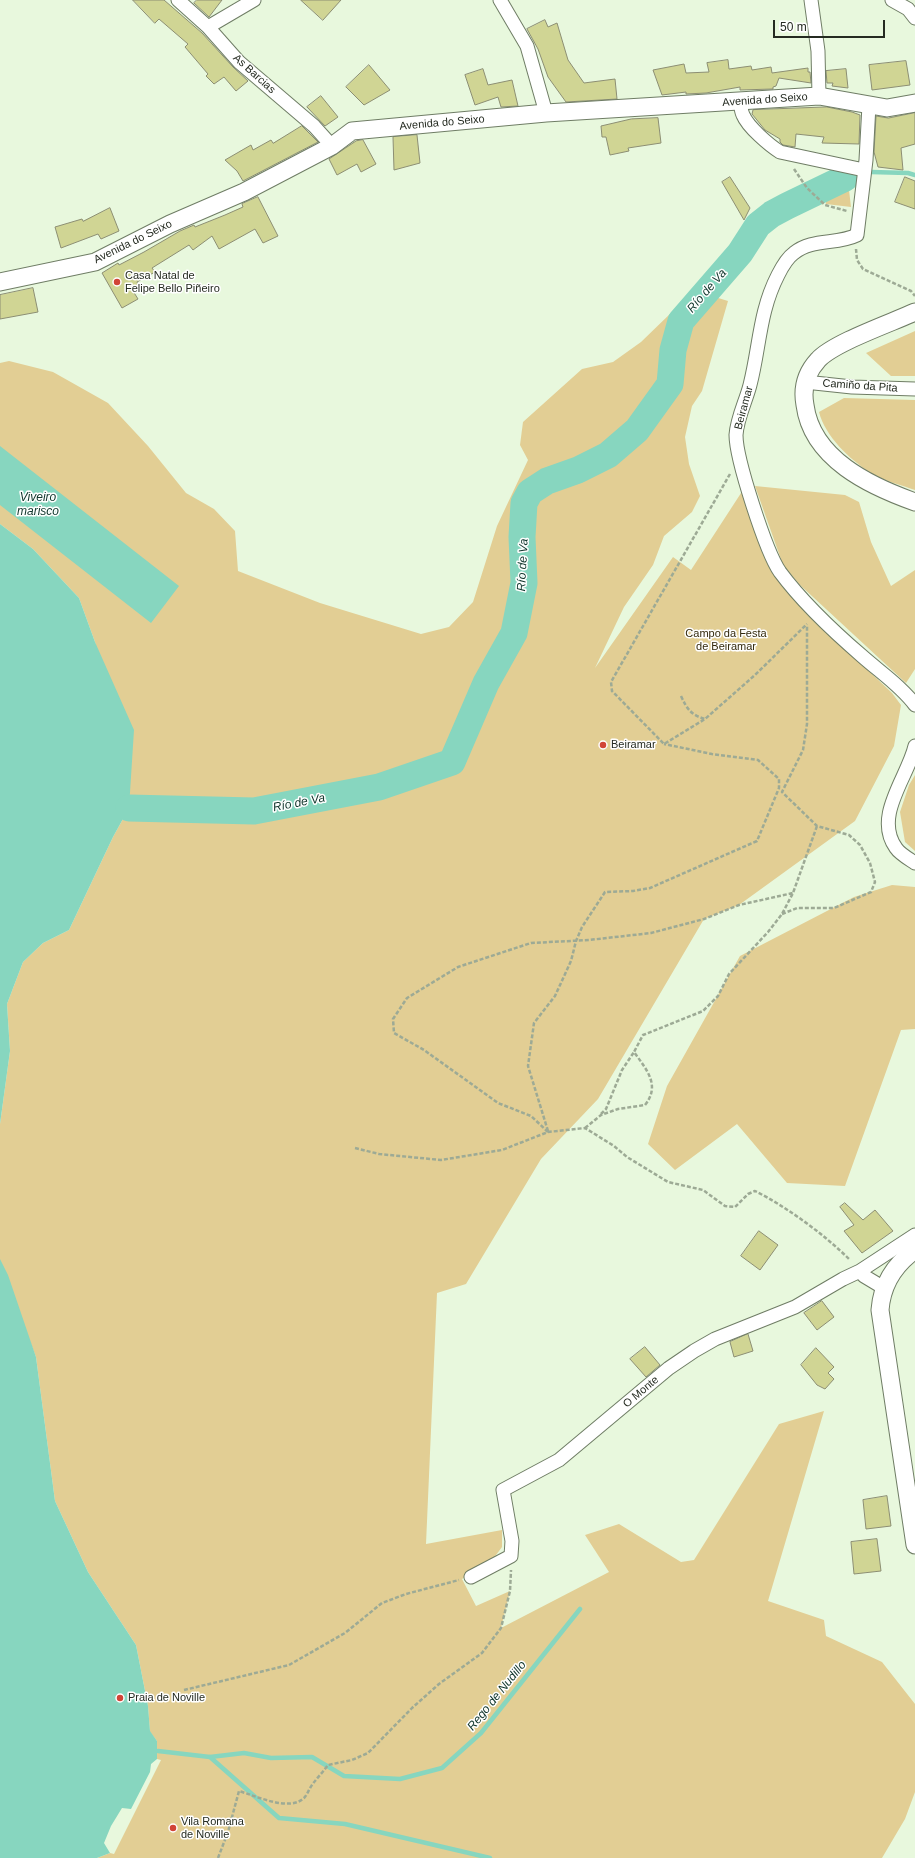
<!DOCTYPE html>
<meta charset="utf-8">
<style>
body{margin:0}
#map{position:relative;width:915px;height:1858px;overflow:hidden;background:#e8f8dd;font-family:Arial,sans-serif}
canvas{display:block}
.scale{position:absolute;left:773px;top:20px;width:112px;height:18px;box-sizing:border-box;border:2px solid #252b21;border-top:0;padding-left:5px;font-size:12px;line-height:14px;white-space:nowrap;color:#252b21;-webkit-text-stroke:3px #fff;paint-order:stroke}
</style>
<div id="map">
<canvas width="915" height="1858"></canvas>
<div class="scale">50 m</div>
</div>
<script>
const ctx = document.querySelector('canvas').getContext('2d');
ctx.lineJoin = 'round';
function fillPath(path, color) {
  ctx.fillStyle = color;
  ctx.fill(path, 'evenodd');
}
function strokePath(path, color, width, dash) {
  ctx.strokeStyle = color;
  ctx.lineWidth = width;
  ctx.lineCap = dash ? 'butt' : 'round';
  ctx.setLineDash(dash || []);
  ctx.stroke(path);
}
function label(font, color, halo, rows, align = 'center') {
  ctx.font = font + ' Arial,sans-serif';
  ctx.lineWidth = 3;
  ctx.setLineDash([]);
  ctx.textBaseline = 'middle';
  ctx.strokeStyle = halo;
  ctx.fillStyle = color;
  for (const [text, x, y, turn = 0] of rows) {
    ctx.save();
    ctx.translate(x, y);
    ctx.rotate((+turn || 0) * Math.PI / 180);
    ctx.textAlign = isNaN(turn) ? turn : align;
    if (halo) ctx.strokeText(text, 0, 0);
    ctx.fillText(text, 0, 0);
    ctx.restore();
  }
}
fillPath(new Path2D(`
 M849 190 851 207 826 204V196Z
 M694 297H715L728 301 702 391 692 406 685 437 689 464 700 496 692 512 664 536 653 565 624 607 595 668 673 557 691 570 743 490 764 555 773 571 808 613 892 693 901 705 894 746 855 821 739 905 704 919 598 1099 541 1159 466 1284 437 1293 426 1544 502 1530V1547L493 1559 462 1579 476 1606 510 1591 501 1628 609 1572 585 1535 619 1524 681 1562 694 1560 779 1424 824 1411 768 1601 824 1620 826 1636 882 1662 915 1704V1792L905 1819 882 1858H97L110 1853 114 1854 161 1760 157 1759V1741L150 1732 148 1706 136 1645 88 1572 55 1501 36 1357 0 1264V1124L10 1051 7 1004 23 962 43 943 69 930 113 837 129 808 95 642 79 598 33 549 0 524V363L9 361 53 372 108 403 148 446 186 493 214 509 235 531 238 571 320 603 421 634 449 627 473 602 497 526 528 460 520 445 523 422 582 369 613 362 641 342 673 311Z
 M915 331V376H891L866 353Z
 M844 398 915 400V490C901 485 884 481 871 473 850 460 825 436 819 412Z
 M755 486 845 495 859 502 871 542 891 586 915 570V669L906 683 800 585 783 565Z
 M915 775V851L905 842 900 812 909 785Z
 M892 885 915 887V1029L901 1030 845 1186 787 1183 737 1124 675 1170 648 1144 667 1086 740 956 854 897Z`), '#e2ce94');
fillPath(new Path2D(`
 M0 446 179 586 151 623 0 505Z
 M0 524 33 549 79 598 95 642 134 730 129 808 113 837 69 930 43 943 23 962 7 1004 10 1051 0 1124Z
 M0 1259 8 1275 36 1357 55 1501 88 1572 136 1645 148 1706 150 1731 157 1741V1759L151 1764 150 1772 131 1809 122 1808 111 1826 104 1843 110 1853 97 1858H0Z`), '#87d6bf');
strokePath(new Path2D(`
 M871 172 908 173 915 175
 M158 1751 210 1757 244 1753 271 1758 312 1757 344 1776 400 1779 442 1768 481 1733 580 1609
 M210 1757 279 1818 345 1824 490 1858`), '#87d6bf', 4.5);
strokePath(new Path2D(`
 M129 808 254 811 379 787 452 762 486 683 514 633 524 583 522 537 524 503 530 492 547 481 578 470 608 455 637 430 670 384 673 350 681 321 740 253 758 225 772 214 787 206 845 178`), '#87d6bf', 27);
const building = new Path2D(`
 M133 0H164L202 33 233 67 248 81 236 91 224 77 214 84 206 76 208 74 185 47 188 44 159 19 155 23Z
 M197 0H222L209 17 194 3Z
 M301 0H341L323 20Z
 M545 20 548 27 557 23 568 60 584 83 615 79 617 99 566 102 548 77 538 49 527 29Z
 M728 60 729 69 751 66 752 70 771 67 772 73 808 68V72H810L811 83 779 78 776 86 773 87V89L740 90V87L706 93 686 94V92L662 95 653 70 684 64 686 73 709 72 707 63Z
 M906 61 910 85 872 90 869 65Z
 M369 65 390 90 364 105 346 87Z
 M483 69 488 85 512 80 518 106 501 107 498 97 475 105 465 75Z
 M846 69 848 88 832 86 833 83H827L826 71Z
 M321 96 338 117 325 126 307 107Z
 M827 107 852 112 860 115 859 144 822 143 824 137 796 134 795 147 783 145 780 142V139L765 130 752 114 753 110Z
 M915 113V144L901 148 903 170 878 167 874 152 876 116 888 118Z
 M658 118 661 143 628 148 629 151 610 155 606 137H602L601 126 631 119Z
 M302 126 318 142 243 181 237 171 225 160 251 145 253 150 271 140 273 143Z
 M417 135 420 163 394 170 393 137Z
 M363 140 376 164 361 172 357 164 337 175 329 159 356 141Z
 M730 177 750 208 744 220 722 182Z
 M905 177 915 181V209L895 202Z
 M258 197 278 236 263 243 255 229 219 249 212 236 193 250 189 245 152 268 155 272 137 282 139 287 133 291 138 299 122 308 102 273 118 263 119 265 144 252 180 231 194 225 195 227 225 215 243 207 242 204Z
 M110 208 119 231 101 239 98 234 61 248 55 227 82 219 83 221Z
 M33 288 38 312 0 319V295Z
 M845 1203 863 1220 875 1210 893 1231 862 1253 844 1231 854 1225 840 1207Z
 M759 1231 778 1245 760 1270 741 1256Z
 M822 1301 834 1317 817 1330 804 1313Z
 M748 1334 753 1351 734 1357 730 1342Z
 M645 1347 660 1365 646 1377 630 1359Z
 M816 1348 834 1367 828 1373 834 1379 825 1389 817 1385 801 1365Z
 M887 1496 891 1526 866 1529 863 1500Z
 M877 1539 881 1571 854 1574 851 1542Z`);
fillPath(building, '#d0d594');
strokePath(building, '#8c8e73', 1);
const minor = new Path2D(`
 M178 0 208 27 239 62 314 126 332 146
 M500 0 527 46 546 113
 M811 0 818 51 819 96
 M892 0 908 9 915 18
 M208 27 254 0
 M740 102C741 106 741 111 743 115 748 127 769 145 780 152L864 170
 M869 105 866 160 857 235C837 245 812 238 794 253 787 258 782 267 778 275 759 312 760 346 750 385 746 401 737 418 736 435 736 459 766 552 780 572 803 603 833 631 862 656 880 672 901 686 915 705
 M805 382 852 387 915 389
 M915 746C908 777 873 816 896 848 900 854 909 859 915 863
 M860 1271 864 1276 884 1288
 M471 1577 511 1556 512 1541 503 1490 559 1460 669 1368 694 1351 715 1339 795 1307 843 1279 860 1271 915 1235`);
const tertiary = new Path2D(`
 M0 282 95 262 170 224 244 192 332 146 352 131 546 113 819 96 887 108 915 103
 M915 312C891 323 833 343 818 360 806 373 802 389 805 405 812 459 870 486 915 502
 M915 1250C894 1265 882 1284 880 1310L915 1545`);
strokePath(minor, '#6f7d65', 15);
strokePath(tertiary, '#6f7d65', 19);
strokePath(new Path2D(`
 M794 169 807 188 825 205 847 211
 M856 249 857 260 863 269 911 291 915 296
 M730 474 611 682 612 691 664 744 705 719 755 675 807 624
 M681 696C687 709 691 715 705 719
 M782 914 797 908H834L871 892 875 882 870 863 860 845 849 835 817 826 782 792 803 750 807 724V625
 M601 1114 606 1109 622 1070 634 1052
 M585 1128 601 1115 618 1109 645 1105C661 1085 646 1069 634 1052L643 1035 703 1011 718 996 729 974 768 932 782 914 793 893 817 826
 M548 1131 528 1066 534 1023 555 996 571 961 576 941 582 927 605 892 633 891 650 888 757 841 779 788V779L758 760 712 754 664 744
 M548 1132 531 1116 498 1103 424 1050 394 1033 393 1019 407 998 458 967 531 943 589 940 651 933 704 919 739 905 793 893
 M355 1148 379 1154 441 1160 502 1150 548 1132 585 1128 614 1146 627 1157 668 1182 703 1190 725 1206 735 1207 748 1194 755 1191C787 1207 825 1235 850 1260
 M184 1690 289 1665 345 1633 382 1603 406 1594 459 1580
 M218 1858 228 1832 239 1791C256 1796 289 1812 304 1798 307 1795 309 1789 312 1785 317 1778 323 1772 328 1765L352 1760 368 1753 412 1708 439 1684 482 1653 501 1628 510 1591 511 1570`), '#9daa95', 2.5, [4, 2]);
strokePath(minor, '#fff', 13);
strokePath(tertiary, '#fff', 17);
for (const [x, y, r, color] of [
 [117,282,4,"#d14437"],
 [603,745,4,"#d14437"],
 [120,1698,4,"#d14437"],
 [173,1828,4,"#d14437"]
]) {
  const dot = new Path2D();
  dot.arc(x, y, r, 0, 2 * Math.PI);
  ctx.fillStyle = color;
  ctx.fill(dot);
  strokePath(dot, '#fff', 1.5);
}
label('11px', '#252b21', '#fff', [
 ["As Barcias",254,74,42],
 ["Avenida do Seixo",765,100,-4],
 ["Avenida do Seixo",442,123,-5],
 ["Avenida do Seixo",133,242,-26],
 ["Camiño da Pita",860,386,4],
 ["Beiramar",744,408,-75],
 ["O Monte",641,1392,-40]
]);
label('11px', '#252b21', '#fff', [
 ["Casa Natal de",125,276],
 ["Felipe Bello Piñeiro",125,289],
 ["Beiramar",611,745],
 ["Praia de Noville",128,1698],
 ["Vila Romana",181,1822],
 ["de Noville",181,1835]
], 'left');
label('11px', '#342a0e', '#fff', [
 ["Campo da Festa",726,634],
 ["de Beiramar",726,647]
]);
label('italic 12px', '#0f352b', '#fff', [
 ["Río de Va",707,291,-49],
 ["Viveiro",38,498],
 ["marisco",38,512],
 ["Río de Va",523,565,-87],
 ["Río de Va",299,803,-11],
 ["Rego de Nudillo",497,1696,-51]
]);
</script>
